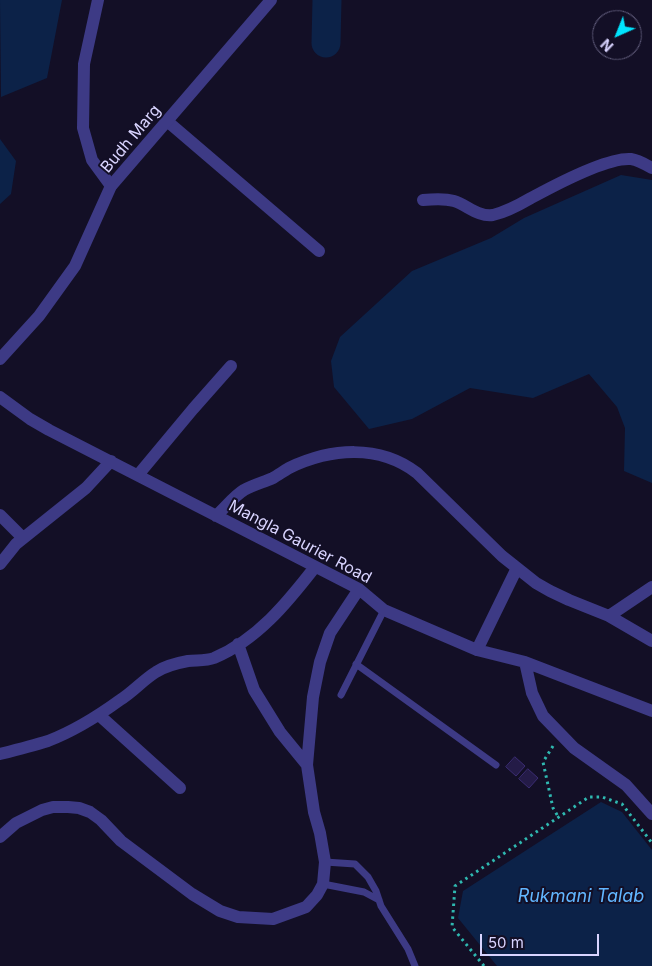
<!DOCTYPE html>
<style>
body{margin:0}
#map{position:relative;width:652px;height:966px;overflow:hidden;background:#130f26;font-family:Inter,sans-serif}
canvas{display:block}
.north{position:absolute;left:592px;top:10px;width:50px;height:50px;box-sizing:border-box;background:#130f26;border:1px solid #625e7d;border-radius:50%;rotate:224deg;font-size:14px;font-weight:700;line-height:20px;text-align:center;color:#d9d4ff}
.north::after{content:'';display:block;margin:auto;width:18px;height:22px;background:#00e5ff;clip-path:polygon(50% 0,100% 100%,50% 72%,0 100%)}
.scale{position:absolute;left:480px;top:934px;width:119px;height:22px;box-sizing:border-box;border:2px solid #d9d4ff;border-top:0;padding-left:6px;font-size:15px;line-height:18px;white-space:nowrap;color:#d9d4ff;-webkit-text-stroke:4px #130f26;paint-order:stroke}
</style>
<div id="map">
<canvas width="652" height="966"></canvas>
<div class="north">N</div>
<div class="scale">50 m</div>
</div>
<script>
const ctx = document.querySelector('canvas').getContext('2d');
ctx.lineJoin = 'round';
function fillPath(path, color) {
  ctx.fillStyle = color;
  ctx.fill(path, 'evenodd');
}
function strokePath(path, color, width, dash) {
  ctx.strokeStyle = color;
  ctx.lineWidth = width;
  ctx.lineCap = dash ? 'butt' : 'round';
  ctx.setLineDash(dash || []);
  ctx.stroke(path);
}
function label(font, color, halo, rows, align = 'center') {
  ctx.font = font + ' Inter,sans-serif';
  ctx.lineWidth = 4;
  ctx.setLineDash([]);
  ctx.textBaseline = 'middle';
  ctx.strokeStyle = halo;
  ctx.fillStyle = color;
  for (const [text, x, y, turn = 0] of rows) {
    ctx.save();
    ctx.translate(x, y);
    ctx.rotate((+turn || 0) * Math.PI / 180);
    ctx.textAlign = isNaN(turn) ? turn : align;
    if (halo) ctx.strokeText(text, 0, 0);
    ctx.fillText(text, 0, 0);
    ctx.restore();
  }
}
fillPath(new Path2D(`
 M0 0H62L47 78 1 97Z
 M0 139 16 161 11 194 0 204Z
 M621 175 652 180V483L624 471 625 428 617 407 589 374 533 398 470 388 412 419 369 429 334 387 331 361 340 337 412 271 491 238 524 218Z
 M601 802 622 812 652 850V966H497L458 918 463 891Z`), '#0c2248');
strokePath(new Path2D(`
 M326 43 327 0`), '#0c2248', 29);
const building = new Path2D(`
 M515 757 525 766 516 776 506 767Z
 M528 769 538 778 529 788 519 779Z`);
fillPath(building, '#241b47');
strokePath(building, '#3b2d73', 1);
strokePath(new Path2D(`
 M553 746 543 762 553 808 559 818
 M484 966 452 927 455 886 589 797H602L622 804 652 843`), '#2fb8b0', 3, [2.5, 4]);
strokePath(new Path2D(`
 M356 664 496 765
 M341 695 384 610
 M325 862 355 864 368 877 376 891 381 906 408 949 415 966
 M323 884 364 892 379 900`), '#3d3a85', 7);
strokePath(new Path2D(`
 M98 0 84 64 83 128 92 160 111 186
 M167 121 319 251
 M423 200C433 199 444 198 454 201 467 205 478 217 493 215 506 212 519 205 531 198 553 186 607 157 631 159 638 160 645 164 652 168
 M0 397 30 419 49 430 359 589 384 610 477 650 525 662 652 711
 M138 475 193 409 231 366
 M0 515 23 538
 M216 516C225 508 234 496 244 490 253 485 264 482 273 478 278 475 284 471 289 468 331 448 379 444 417 473L502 556 536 583 550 591 569 600 609 616 652 641
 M0 564 16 544 86 488 111 461
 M609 616 652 587
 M238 644 254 690 280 732 307 765
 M477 650 517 568
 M525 662 532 693 543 716 574 748 626 785 652 814
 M99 715 180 788
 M0 754C16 750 32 746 48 741 74 731 98 716 120 700 133 692 143 680 156 672 165 666 177 663 188 661 197 660 206 661 214 658 257 640 287 603 315 567
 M0 837 16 823 42 810 53 807H68L79 808 90 812 101 820 121 841 192 894 220 911 238 917 273 919 306 907 317 895 323 884 325 862 320 833 314 812 307 765 313 697 320 662 330 633 359 589`), '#3d3a85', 12);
strokePath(new Path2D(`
 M0 359 39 316 75 266 111 186 271 0`), '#3d3a85', 12);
label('16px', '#d9d4ff', '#130f26', [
 ["Budh Marg",131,139,-50],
 ["Mangla Gaurier Road",300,542,28]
]);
label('italic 18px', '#62b6ff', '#130f26', [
 ["Rukmani Talab",581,897]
]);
</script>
